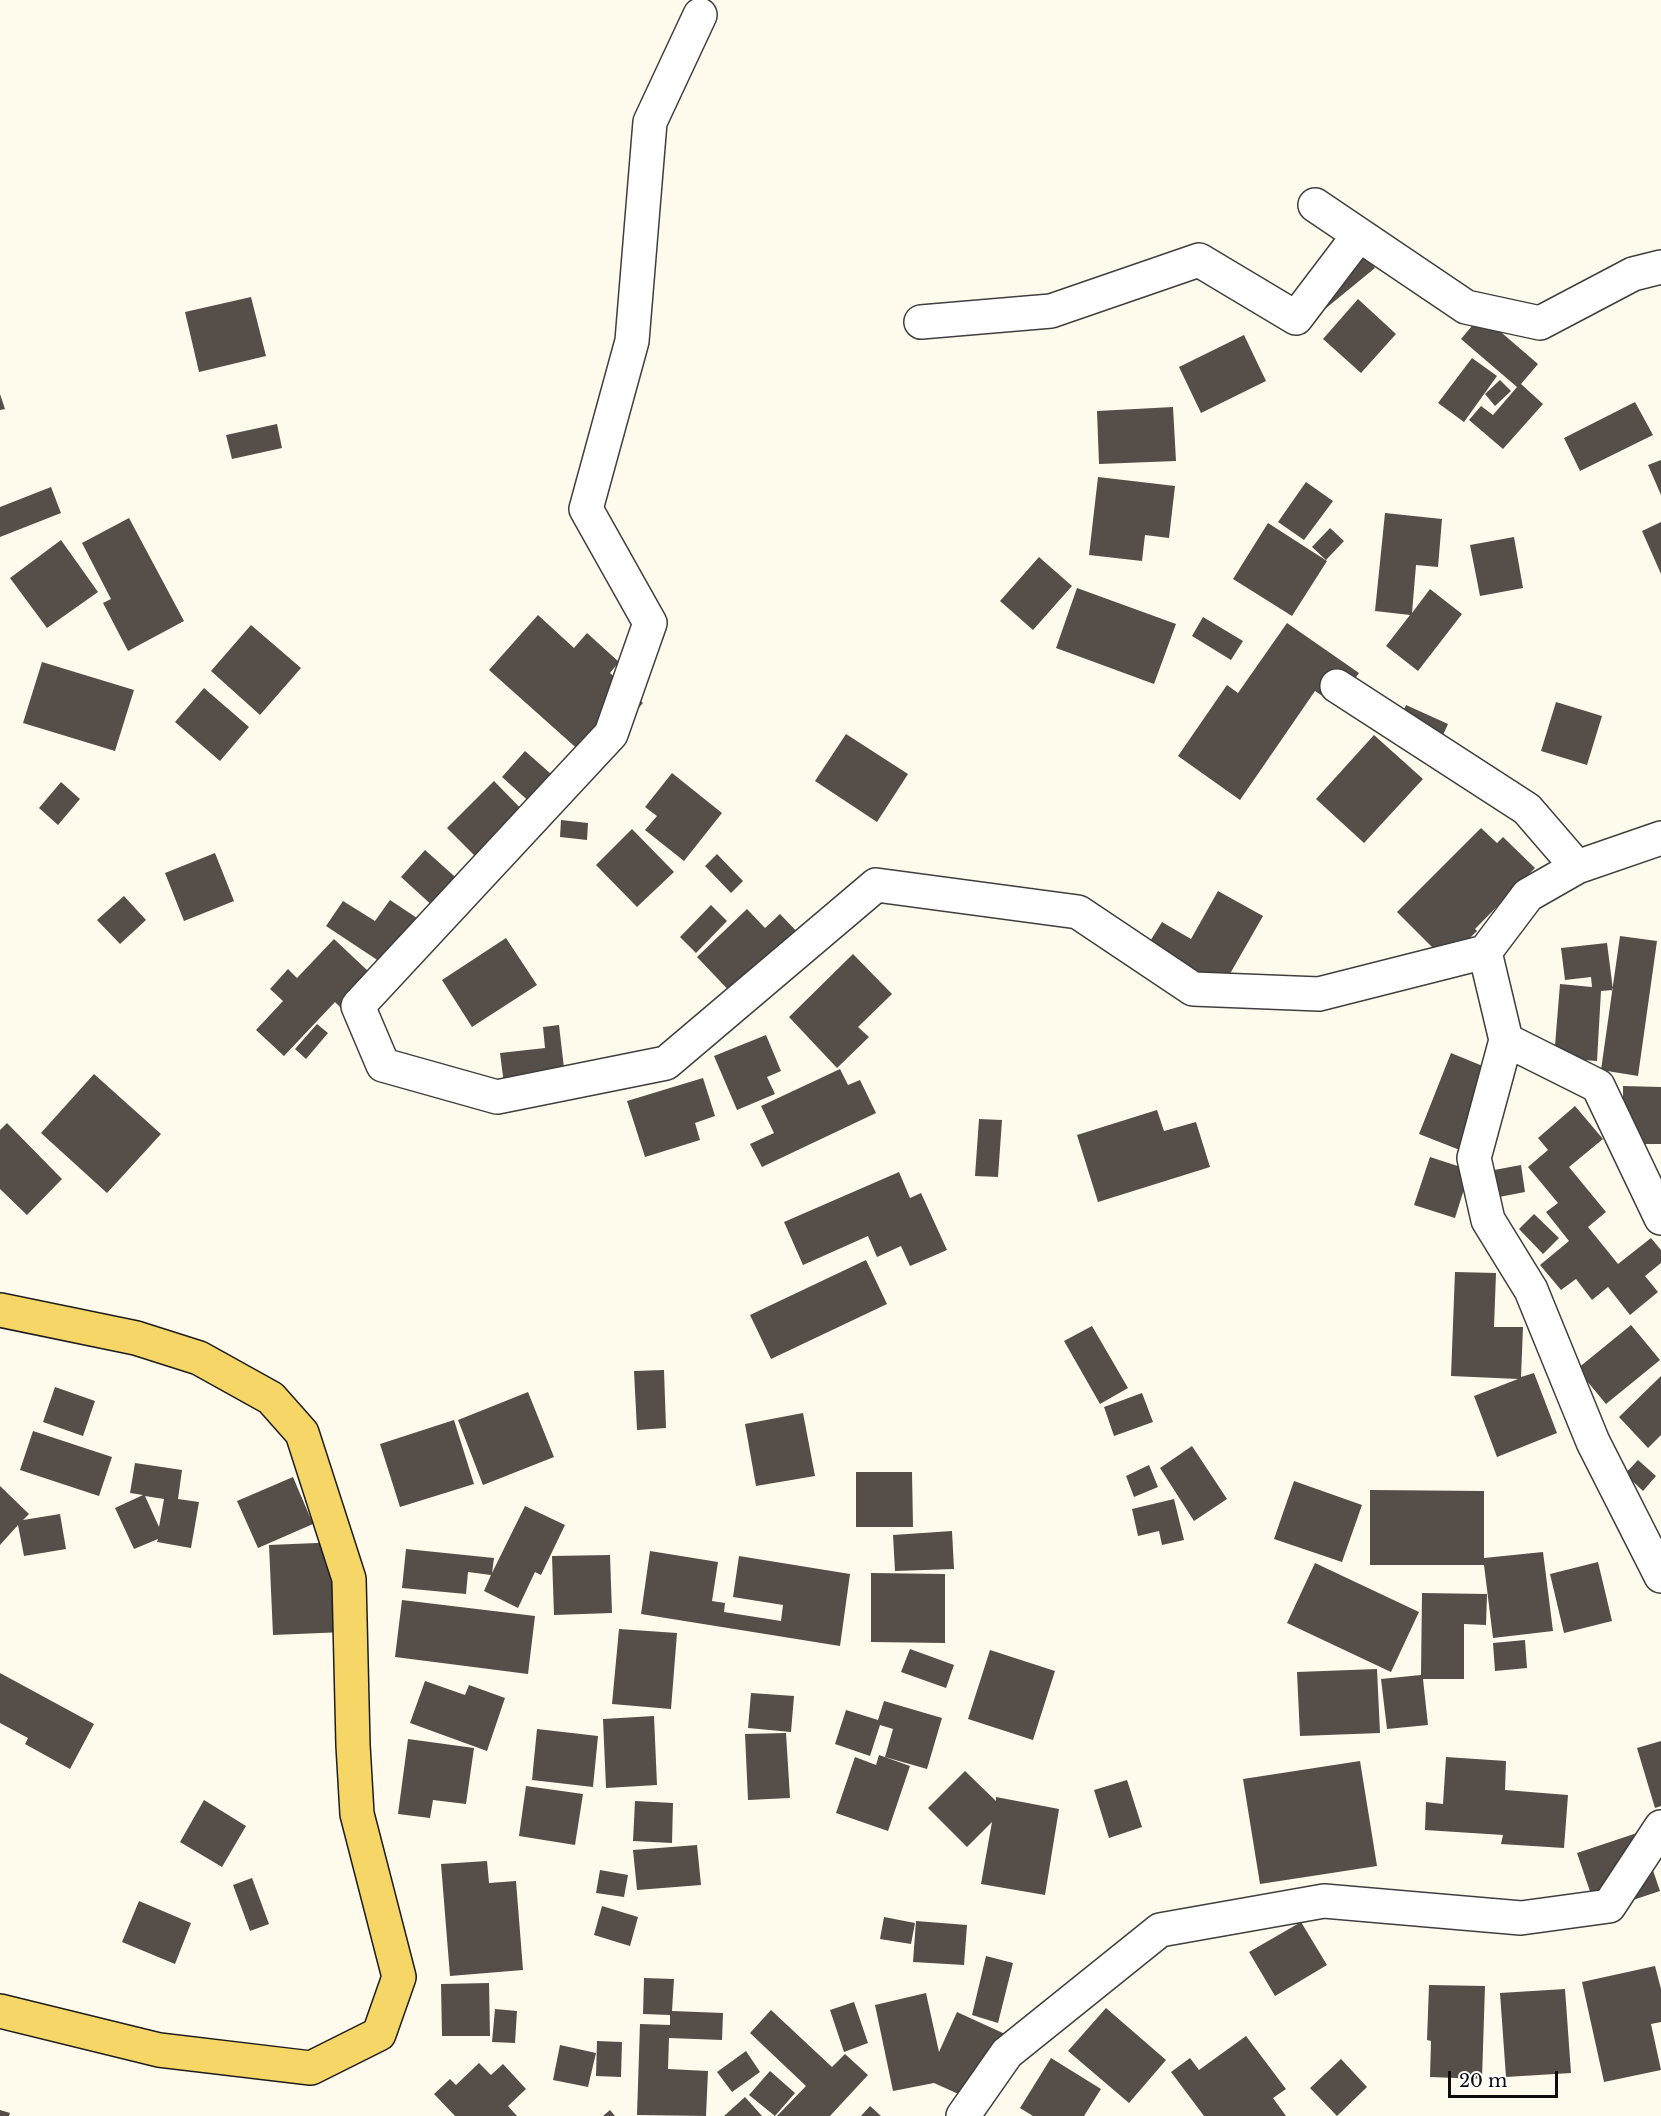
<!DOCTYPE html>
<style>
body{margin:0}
#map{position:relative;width:1661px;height:2116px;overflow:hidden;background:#fffbec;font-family:"Libre Baskerville",serif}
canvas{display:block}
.scale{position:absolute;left:1448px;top:2071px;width:110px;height:27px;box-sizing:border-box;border:3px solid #0c0c0c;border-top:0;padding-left:8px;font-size:18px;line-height:21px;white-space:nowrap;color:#0c0c0c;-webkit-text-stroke:4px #fff;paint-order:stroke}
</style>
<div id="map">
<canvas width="1661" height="2116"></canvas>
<div class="scale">20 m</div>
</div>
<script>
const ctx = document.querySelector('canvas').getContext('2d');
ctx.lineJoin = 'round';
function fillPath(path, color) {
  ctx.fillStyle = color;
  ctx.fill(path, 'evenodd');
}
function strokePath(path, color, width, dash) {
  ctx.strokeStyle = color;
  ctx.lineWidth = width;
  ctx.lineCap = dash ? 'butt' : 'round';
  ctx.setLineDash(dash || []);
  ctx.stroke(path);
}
fillPath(new Path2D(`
 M1358 247 1375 268 1303 327Z
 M251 297 266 356 199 372 185 312Z
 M1358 299 1396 334 1361 373 1323 339Z
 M1481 315 1538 364 1521 384 1543 404 1503 449 1469 420 1481 406 1493 415 1517 387 1461 339Z
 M1244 335 1266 381 1201 413 1179 367Z
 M1472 358 1497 376 1464 422 1438 403Z
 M1500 380 1511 391 1495 406 1485 394Z
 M0 394 5 409 0 410Z
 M1635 402 1653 435 1580 471 1564 438Z
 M1173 407 1176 461 1099 464 1097 411Z
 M277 424 282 448 232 459 226 435Z
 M1661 460V495L1648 465Z
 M1098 477 1175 486 1169 538 1145 535 1142 561 1089 555Z
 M1306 482 1333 501 1304 540 1278 522Z
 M51 487 61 513 0 537V507Z
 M1385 513 1442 519 1438 567 1416 565 1412 613 1430 589 1462 614 1418 671 1386 646 1410 615 1375 611Z
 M129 518 184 621 128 651 103 603 111 599 82 543Z
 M1661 522V574L1642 531Z
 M1268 523 1327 561 1292 616 1233 579Z
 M1330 528 1344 541 1326 560 1312 547Z
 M1514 537 1523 588 1480 596 1470 545Z
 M61 540 98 592 47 628 10 578Z
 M1039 557 1072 586 1033 630 1000 601Z
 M1077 588 1176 624 1154 684 1056 648Z
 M538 615 574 648 587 633 619 662 610 673 643 703 591 761 489 670Z
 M1203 617 1243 641 1231 660 1192 636Z
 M1287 623 1359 673 1336 705 1315 691 1240 800 1178 756 1227 685 1238 693Z
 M251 625 301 668 260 715 211 671Z
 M42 662 134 690 115 751 23 723Z
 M204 688 249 727 220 761 175 722Z
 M1556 702 1602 716 1587 765 1541 751Z
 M1406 705 1448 724 1437 748 1395 729Z
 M846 734 908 774 877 822 815 781Z
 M1374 735 1423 779 1364 843 1316 799Z
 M525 751 567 788 544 815 502 777Z
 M672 773 722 813 684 861 645 830 657 816 645 807Z
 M494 781 538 826 492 873 447 828Z
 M61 782 80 799 58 825 39 808Z
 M561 820 588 823 587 840 560 837Z
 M1481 828 1497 843 1503 837 1535 868 1475 929 1477 931 1446 961 1397 912Z
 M632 829 674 872 637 907 596 865Z
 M425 850 471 891 446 918 401 877Z
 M215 853 234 901 184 921 165 873Z
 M717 854 743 881 731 893 705 866Z
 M1218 891 1263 916 1223 986 1149 943 1162 922 1191 939Z
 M124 896 146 920 120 944 97 920Z
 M390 900 429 926 397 973 326 926 343 901 375 921Z
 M711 905 727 921 696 953 680 937Z
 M747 909 765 928 780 914 801 936 736 998 697 957Z
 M1620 936 1657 941 1638 1076 1601 1070Z
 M506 938 537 985 472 1027 442 980Z
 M334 939 385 987 354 1021 335 1002 284 1056 256 1030 283 1001 270 989 288 969 297 978Z
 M1607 943 1613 990 1601 991 1597 1061 1554 1058 1560 984 1592 987 1591 977 1565 980 1561 948Z
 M853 954 892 994 858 1027 869 1037 837 1068 789 1017Z
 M317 1024 328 1033 306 1059 295 1049Z
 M559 1025 567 1094 506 1100 500 1053 545 1048 543 1027Z
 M766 1035 781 1071 767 1077 775 1094 737 1110 714 1056Z
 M1451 1053 1507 1076 1475 1156 1419 1134Z
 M840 1069 848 1085 860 1080 876 1113 762 1167 750 1144 774 1133 761 1106Z
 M94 1074 161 1134 107 1193 41 1133Z
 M703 1078 715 1116 695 1123 700 1140 645 1157 627 1101Z
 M1623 1086 1661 1087V1144H1623Z
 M1575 1106 1603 1139 1569 1167 1606 1212 1588 1227 1618 1264 1651 1238 1661 1250V1263L1645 1276 1658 1292 1630 1315 1608 1287 1592 1300 1576 1279 1561 1290 1540 1265 1569 1241 1546 1212 1558 1203 1528 1167 1548 1150 1538 1138Z
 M1157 1110 1164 1131 1196 1122 1210 1167 1098 1202 1077 1135Z
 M979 1119 1002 1120 998 1177 975 1176Z
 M7 1123 62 1179 27 1215 0 1189V1130Z
 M1430 1157 1470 1170 1455 1218 1414 1205Z
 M1521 1165 1525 1192 1499 1197 1494 1170Z
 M899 1172 910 1198 921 1193 947 1250 910 1266 901 1246 877 1257 868 1236 803 1265 784 1222Z
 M1534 1214 1559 1238 1543 1254 1519 1229Z
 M866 1260 887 1304 771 1359 750 1315Z
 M1455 1272 1496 1273 1494 1327H1523L1521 1377 1534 1373 1557 1433 1497 1457 1474 1396 1518 1379 1451 1376Z
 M1631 1325 1660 1360 1606 1404 1577 1369Z
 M1092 1326 1128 1388 1100 1404 1064 1341Z
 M664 1370 666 1428 637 1430 634 1371Z
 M1661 1376V1435L1648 1448 1619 1417Z
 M55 1387 95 1401 83 1436 43 1422Z
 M528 1392 554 1457 483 1485 458 1420Z
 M1142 1393 1153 1422 1114 1436 1104 1407Z
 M803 1413 815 1476 756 1486 745 1424Z
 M454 1420 474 1484 400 1507 380 1444Z
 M33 1431 112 1457 99 1496 20 1470Z
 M1192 1446 1227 1499 1194 1521 1160 1468Z
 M1638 1460 1656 1476 1643 1491 1625 1474Z
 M135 1463 182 1470 178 1499 199 1502 191 1548 157 1542 158 1539 134 1549 115 1508 143 1495 130 1493ZM145 1496 164 1499 159 1527Z
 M1149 1465 1158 1487 1134 1497 1126 1476Z
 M856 1472H912L913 1527H856Z
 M293 1477 313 1524 258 1548 237 1501Z
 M1294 1481 1362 1505 1342 1562 1274 1539Z
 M0 1486 29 1514 23 1520 60 1514 66 1549 24 1556 18 1525 0 1545Z
 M1370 1490 1484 1491V1558L1543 1552 1553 1631 1493 1638 1484 1565H1370Z
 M1174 1499 1184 1540 1162 1545 1159 1531 1138 1536 1132 1509Z
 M525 1506 565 1525 541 1575 535 1572 518 1608 484 1591 491 1575 468 1572 466 1594 402 1588 406 1549 494 1558 492 1573Z
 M952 1531 954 1569 895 1571 893 1535Z
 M341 1542 345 1632 273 1635 269 1545Z
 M650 1551 718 1562 712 1601 725 1603 724 1612 781 1621 783 1605 733 1597 739 1556 850 1574 840 1646 641 1614Z
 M610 1555 612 1613 554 1615 552 1556Z
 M1598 1562 1612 1621 1564 1633 1550 1574Z
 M1315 1563 1419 1612 1391 1672 1287 1623Z
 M871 1573 945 1574V1643L871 1642Z
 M1422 1593 1487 1594 1486 1625 1464 1624V1679H1423L1428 1725 1387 1729 1381 1679 1421 1675Z
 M402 1600 535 1616 528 1674 395 1657Z
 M619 1629 677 1633 671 1709 612 1704Z
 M1525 1640 1527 1668 1495 1671 1493 1643Z
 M910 1649 954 1665 946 1688 901 1672Z
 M990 1650 1055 1671 1033 1740 968 1719Z
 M1377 1669 1380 1733 1300 1736 1297 1672Z
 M0 1673 94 1724 70 1769 25 1744 28 1738 0 1723Z
 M425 1681 465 1695 469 1685 505 1698 487 1751 410 1723Z
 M751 1693 794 1696 791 1732 748 1728Z
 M884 1701 942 1718 927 1769 885 1757 893 1729 880 1725 870 1756 835 1744 846 1710 878 1720Z
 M654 1716 657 1785 606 1788 603 1719Z
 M537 1729 598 1736 593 1787 532 1780Z
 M786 1733 790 1798 748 1800 745 1734Z
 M408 1739 474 1748 466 1804 433 1800 430 1818 398 1814Z
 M1661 1741V1806L1655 1808 1637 1748Z
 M879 1755 910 1766 888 1831 836 1813 855 1757 876 1765Z
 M1446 1757 1506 1761 1505 1790 1568 1795 1564 1848 1501 1844 1503 1835 1425 1830 1426 1802 1443 1804Z
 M1360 1761 1377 1866 1260 1884 1243 1779Z
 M965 1771 996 1801V1797L1059 1809 1045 1895 981 1884 992 1822 967 1847 928 1808Z
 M1127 1780 1142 1827 1109 1838 1094 1790Z
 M526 1786 583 1794 575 1845 519 1836Z
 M204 1800 246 1826 222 1867 180 1842Z
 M635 1801 673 1803 672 1843 633 1841Z
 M1640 1832 1660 1891 1597 1912 1577 1853Z
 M697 1845 701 1885 637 1890 633 1850Z
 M487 1861 489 1883 516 1881 523 1970 450 1976 441 1864Z
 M600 1870 628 1875 624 1897 596 1893Z
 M252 1878 269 1924 250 1931 233 1885Z
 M139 1901 191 1923 175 1964 122 1942Z
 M602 1906 638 1917 630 1946 594 1935Z
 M884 1917 915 1923 911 1944 880 1939Z
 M916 1921 967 1925 964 1965 913 1962Z
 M1301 1922 1327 1965 1275 1996 1249 1952Z
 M986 1956 1013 1963 998 2023 972 2015Z
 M1655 1966 1661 1989V2022L1651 2024 1661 2070 1604 2082 1582 1982Z
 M644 1978 674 1979 672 2011 723 2013 722 2040 669 2038 668 2069 708 2071 706 2116 637 2115 640 2024 670 2025V2015L643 2014Z
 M489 1983 490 2036H442L441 1984Z
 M1429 1985 1485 1986 1482 2079 1430 2077 1431 2041 1427 2040Z
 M1565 1989 1571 2073 1506 2077 1500 1993Z
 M926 1993 939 2052 957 2012 1005 2034 974 2101 934 2083 893 2091 875 2005Z
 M854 2002 868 2043 844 2052 830 2010Z
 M1106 2008 1166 2060 1129 2103 1068 2051Z
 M495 2009 517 2011 515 2043 492 2042Z
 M771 2010 832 2067 845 2054 868 2075 830 2116H777L806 2086 750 2033Z
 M1246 2036 1286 2089 1273 2098 1286 2116H1204L1171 2072 1190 2058 1199 2070Z
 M597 2041 622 2042 621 2077 596 2076Z
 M560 2045 596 2053 588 2087 553 2080Z
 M746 2051 760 2072 732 2092 717 2072Z
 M1051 2058 1101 2089 1084 2116H1033L1020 2108Z
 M1341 2059 1367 2087 1337 2116 1310 2088Z
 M479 2063 491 2075 503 2064 526 2089 508 2106 517 2116H455L434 2094 450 2079 456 2085Z
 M770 2071 795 2093 775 2116 749 2095Z
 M745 2097 762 2116H724Z
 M870 2106 881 2116H861Z
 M0 2110 10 2113 9 2116H0Z
 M610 2110 615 2116H603Z`), '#554e49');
const minor = new Path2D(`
 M700 15 650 122 632 341 586 509 650 623 611 734 358 1006 383 1065 497 1097 666 1063 876 885 1078 912 1193 989 1319 994 1485 952
 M1315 205 1466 307 1540 323 1633 274 1661 267
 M921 322 1051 311 1199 260 1296 318 1359 235
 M1337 686 1527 809 1577 867
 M1661 838 1577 867 1528 895 1485 952 1506 1040 1598 1086 1661 1218
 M1506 1040 1474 1158 1488 1220 1531 1290 1593 1442 1661 1576
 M963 2116 1007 2053 1160 1930 1324 1901 1521 1918 1609 1906 1661 1827`);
const primary = new Path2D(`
 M0 1310 136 1338 199 1358 271 1398 302 1433 349 1579 353 1745 357 1814 399 1977 379 2034 311 2068 159 2050 0 2011`);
strokePath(minor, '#3f3f3f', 36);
strokePath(primary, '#1d1d1d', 36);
strokePath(minor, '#fff', 33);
strokePath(primary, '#f5d666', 33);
</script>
